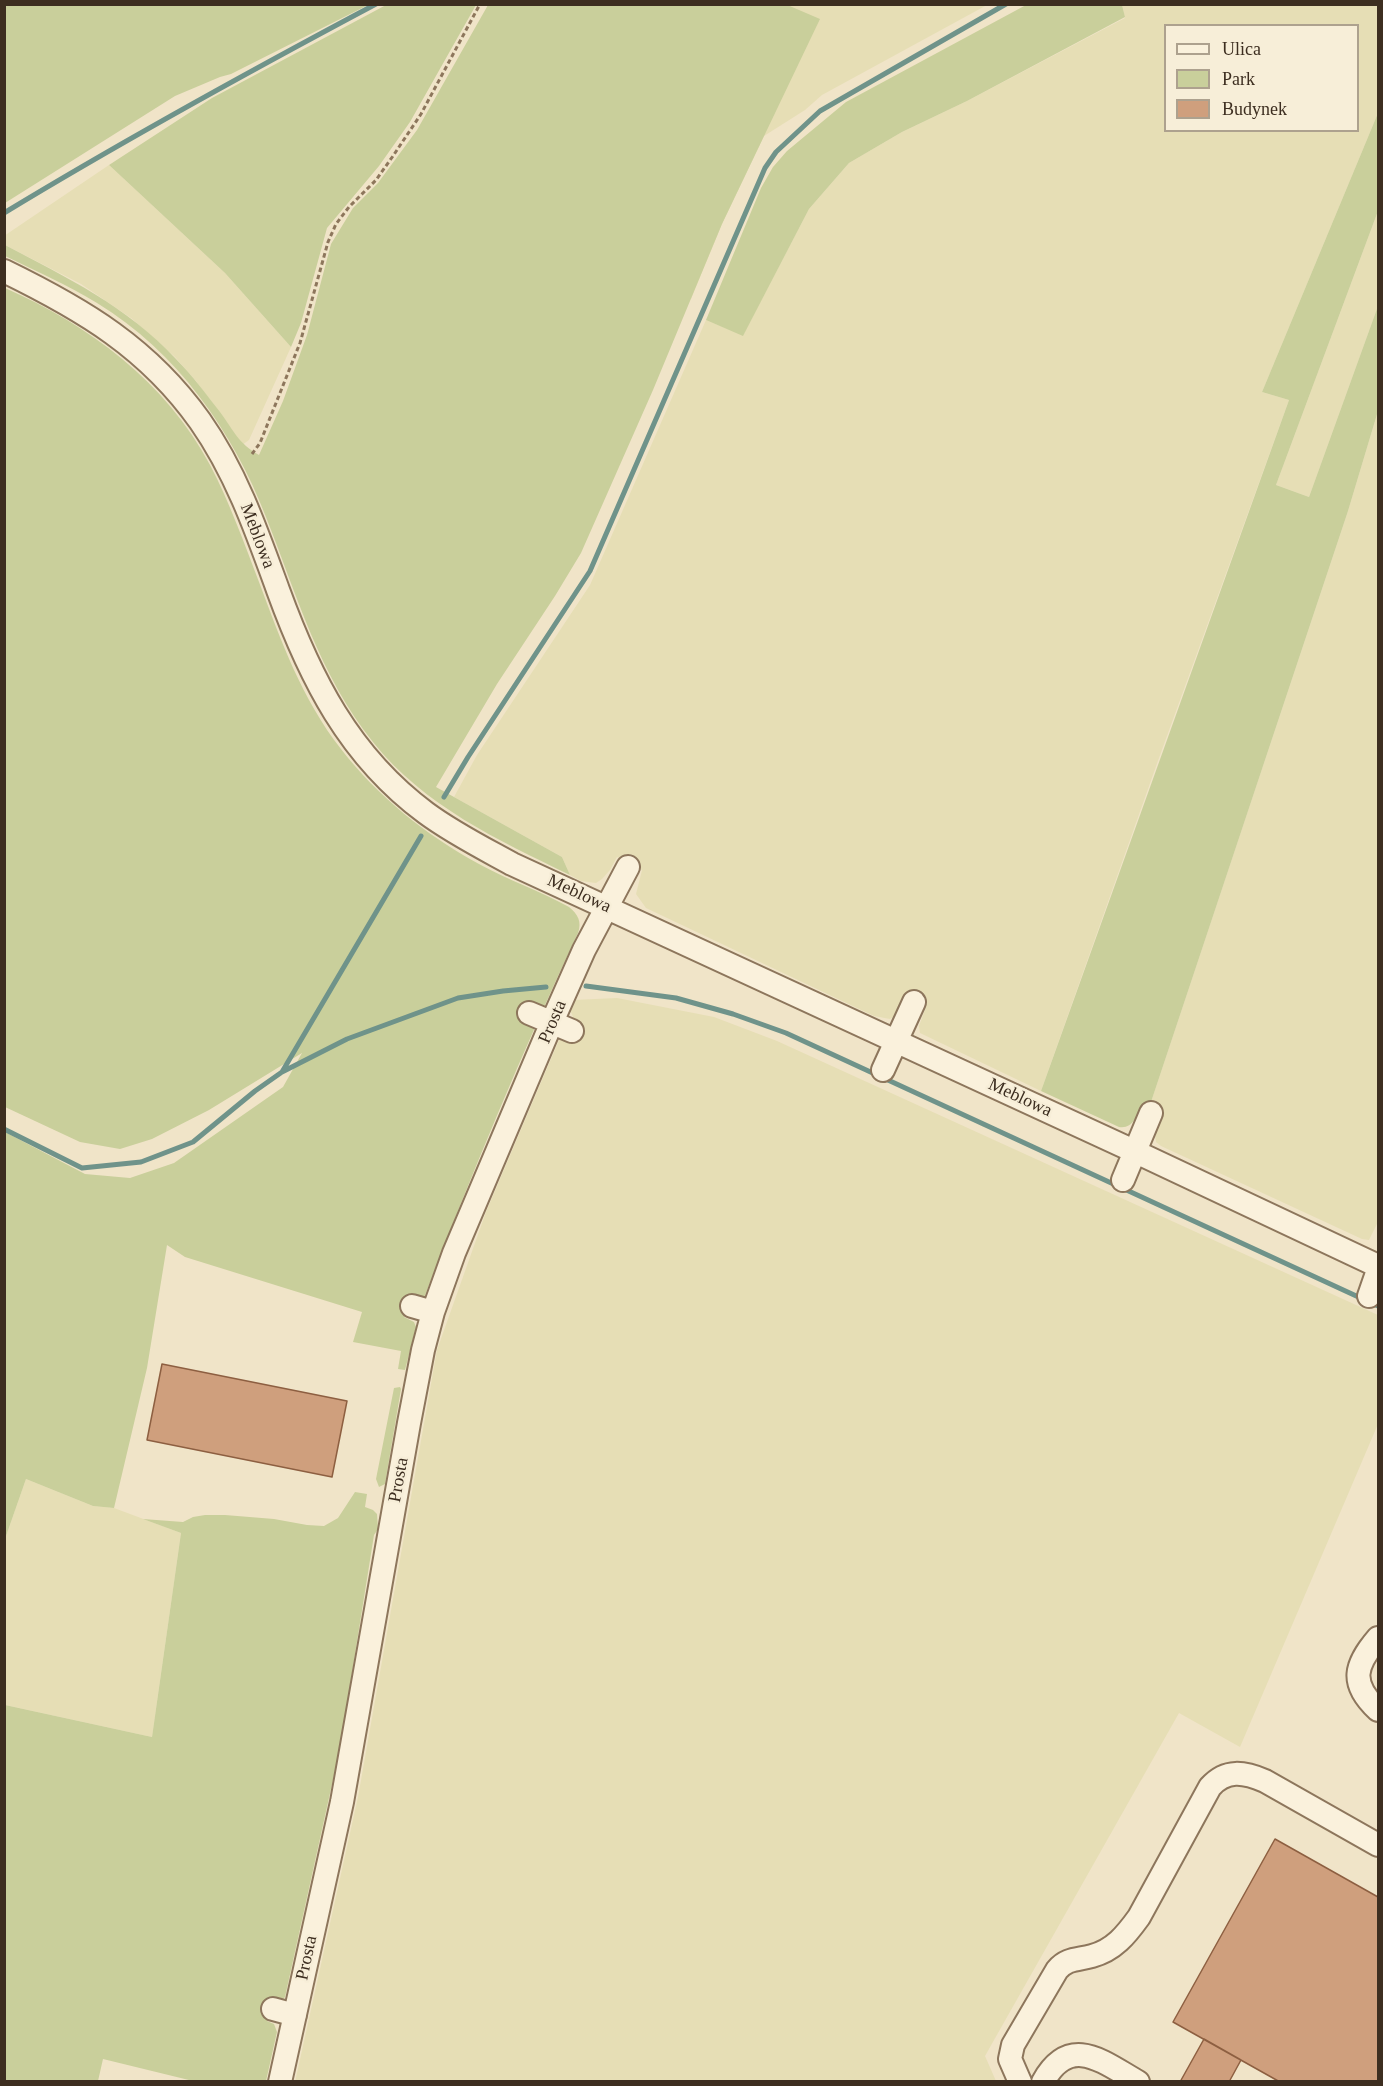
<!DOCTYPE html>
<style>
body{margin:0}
#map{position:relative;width:1383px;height:2086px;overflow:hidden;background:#f0e4c8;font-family:"Times New Roman",serif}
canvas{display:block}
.frame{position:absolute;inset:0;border:6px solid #3d2e20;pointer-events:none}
.legend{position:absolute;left:1164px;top:24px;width:195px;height:108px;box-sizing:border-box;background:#f7eed8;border:2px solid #ada18e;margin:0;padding:8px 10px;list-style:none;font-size:18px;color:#3d2e20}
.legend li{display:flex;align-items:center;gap:12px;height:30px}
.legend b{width:30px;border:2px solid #ada18e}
</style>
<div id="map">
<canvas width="1383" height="2086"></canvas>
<div class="frame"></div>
<ul class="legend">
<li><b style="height:8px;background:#faf1dc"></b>Ulica</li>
<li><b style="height:16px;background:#c9cf9b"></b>Park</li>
<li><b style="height:16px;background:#cf9f7d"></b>Budynek</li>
</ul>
</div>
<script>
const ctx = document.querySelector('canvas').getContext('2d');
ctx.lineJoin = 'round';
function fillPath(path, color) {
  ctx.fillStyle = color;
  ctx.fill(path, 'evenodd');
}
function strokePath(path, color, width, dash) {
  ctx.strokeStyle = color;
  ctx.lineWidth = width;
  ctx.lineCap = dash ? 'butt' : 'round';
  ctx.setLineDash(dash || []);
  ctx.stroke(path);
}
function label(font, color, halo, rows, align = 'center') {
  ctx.font = font + ' "Times New Roman",serif';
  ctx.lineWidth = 5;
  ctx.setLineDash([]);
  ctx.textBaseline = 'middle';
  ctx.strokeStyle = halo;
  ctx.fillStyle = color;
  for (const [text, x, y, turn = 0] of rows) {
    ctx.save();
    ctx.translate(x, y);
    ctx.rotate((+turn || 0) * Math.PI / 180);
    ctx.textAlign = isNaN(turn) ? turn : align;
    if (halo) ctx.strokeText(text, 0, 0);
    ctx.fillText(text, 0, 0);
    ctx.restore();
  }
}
fillPath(new Path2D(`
 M635 5H987L822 95 805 110 764 136 722 224 691 299Z
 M1122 5H1378V113L1262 392 1289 400 1159 758 1041 1091 920 1033 919 1026 926 1007 904 997 895 1016 890 1019 874 1016 646 908 636 894 642 870 617 857 610 870 602 879 596 883 581 881 570 875 562 857 454 797 477 755 590 585 706 320 743 335 809 209 849 163 902 132 967 101 1125 18ZM1166 26H1358V130H1166Z
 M109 165 225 273 291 347 249 440 242 445 196 381 175 357 131 318 81 284 5 245 4 236Z
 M1378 211V306L1309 497 1276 485Z
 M1378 411V1222L1369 1240 1362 1239 1161 1146 1156 1142 1155 1136 1163 1115 1149 1108 1348 511Z
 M617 998 714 1017 777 1041 1378 1315V1424L1240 1747 1179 1713 985 2056 996 2081 295 2082 358 1797 437 1350 486 1212 559 1040 566 1038 574 1042 583 1027 575 1022 569 1007 573 1000Z
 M26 1479 93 1506 114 1508 181 1533 152 1737 5 1705V1539Z`), '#e6deb5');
fillPath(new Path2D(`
 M5 4H368V5L231 74 220 77 175 96 5 203Z
 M785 4 820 19 722 224 653 390 581 553 555 596 497 684 436 787 562 857 570 875C498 840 424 806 373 742 319 675 297 595 266 517 233 431 177 352 97 303 68 285 36 271 5 256V245C66 277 128 307 176 359 192 375 206 394 220 412 234 431 238 443 259 455L283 401 307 335 331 244 353 208 378 183 417 130 488 5Z
 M386 5H476L410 122 379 166 327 228 301 323 291 347 225 273 109 165 212 98Z
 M1026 5H1122L1125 17 967 101 902 132 849 163 809 209 743 336 706 320 761 188 773 167 787 151 846 102Z
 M1378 113V211L1276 485 1309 497 1378 306V411L1348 511 1149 1108 1142 1105C1136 1117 1133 1129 1119 1127L1041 1091 1289 400 1262 392Z
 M5 288C89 325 166 382 210 465 230 503 244 543 259 582 281 641 302 699 341 749 378 797 426 835 479 864 508 880 540 891 569 907 578 914 582 922 578 933 522 1052 471 1175 424 1298L413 1297 404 1317 414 1322 416 1327 405 1370 398 1369 401 1351 353 1342 362 1312 185 1257 167 1245 147 1368 114 1508 93 1506 26 1479 5 1539V1132L85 1174 130 1178 174 1163 283 1087 302 1053 209 1110 152 1139 120 1149 80 1142 5 1107Z
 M400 1387 401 1389 385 1484 379 1487 376 1479 394 1388Z
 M355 1492 367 1494 365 1507 373 1510 377 1514 378 1529 374 1535 340 1748 285 1997 282 2000 273 2001 267 2021 274 2024 277 2032 266 2081H193L103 2059 98 2081 5 2082V1705L152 1737 181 1533 143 1519 183 1522 193 1517 205 1515H225L274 1519 307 1525 324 1526 338 1518Z`), '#c9cf9b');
strokePath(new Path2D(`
 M4 213C126 139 250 71 376 4
 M444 797 468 757 590 571 765 168 776 152 820 111 1006 4
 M586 986 676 998 733 1014 786 1033 1378 1306
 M282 1072 421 836
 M4 1129 82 1168 141 1162 193 1142 255 1091 282 1072 347 1039 458 998 503 991 546 987`), '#6f938a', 5);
const building = new Path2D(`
 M162 1364 347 1401 332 1477 147 1440Z
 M1275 1839 1378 1897V2082H1280L1173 2022Z
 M1204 2039 1241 2060 1229 2082H1180Z`);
fillPath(building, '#cf9f7d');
strokePath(building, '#8d5f41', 1.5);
const minor = new Path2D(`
 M4 271C84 310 148 348 200 421 236 472 257 532 278 590 310 678 349 756 426 813 453 833 483 848 512 864L1136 1152 1378 1266
 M529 1013 572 1031
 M883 1070 914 1002
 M1123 1180 1151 1113
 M1369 1296 1378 1270
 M412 1306 433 1312
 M1378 1638C1355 1665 1349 1683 1378 1710
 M273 2009 295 2015
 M280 2082 342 1802 409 1423 423 1350 433 1312 454 1253 552 1022 584 950 628 867
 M1020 2082 1010 2059 1013 2045 1057 1970C1067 1958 1078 1960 1092 1956 1114 1950 1126 1935 1139 1917L1210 1787C1226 1769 1244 1772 1265 1781L1378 1845
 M1043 2082C1070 2033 1103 2062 1138 2082`);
strokePath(minor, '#8d765c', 26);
strokePath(new Path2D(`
 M252 454 260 443 300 343 328 242 336 224 349 207 376 180 393 156 421 114 480 4`), '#8d765c', 3, [4.5, 3]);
strokePath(minor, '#faf1dc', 22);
label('18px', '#3d2e20', '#f7eed8', [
 ["Meblowa",257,536,69],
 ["Meblowa",579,894,25],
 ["Prosta",553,1022,-67],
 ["Meblowa",1020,1098,25],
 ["Prosta",399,1480,-80],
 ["Prosta",307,1958,-78]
]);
</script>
